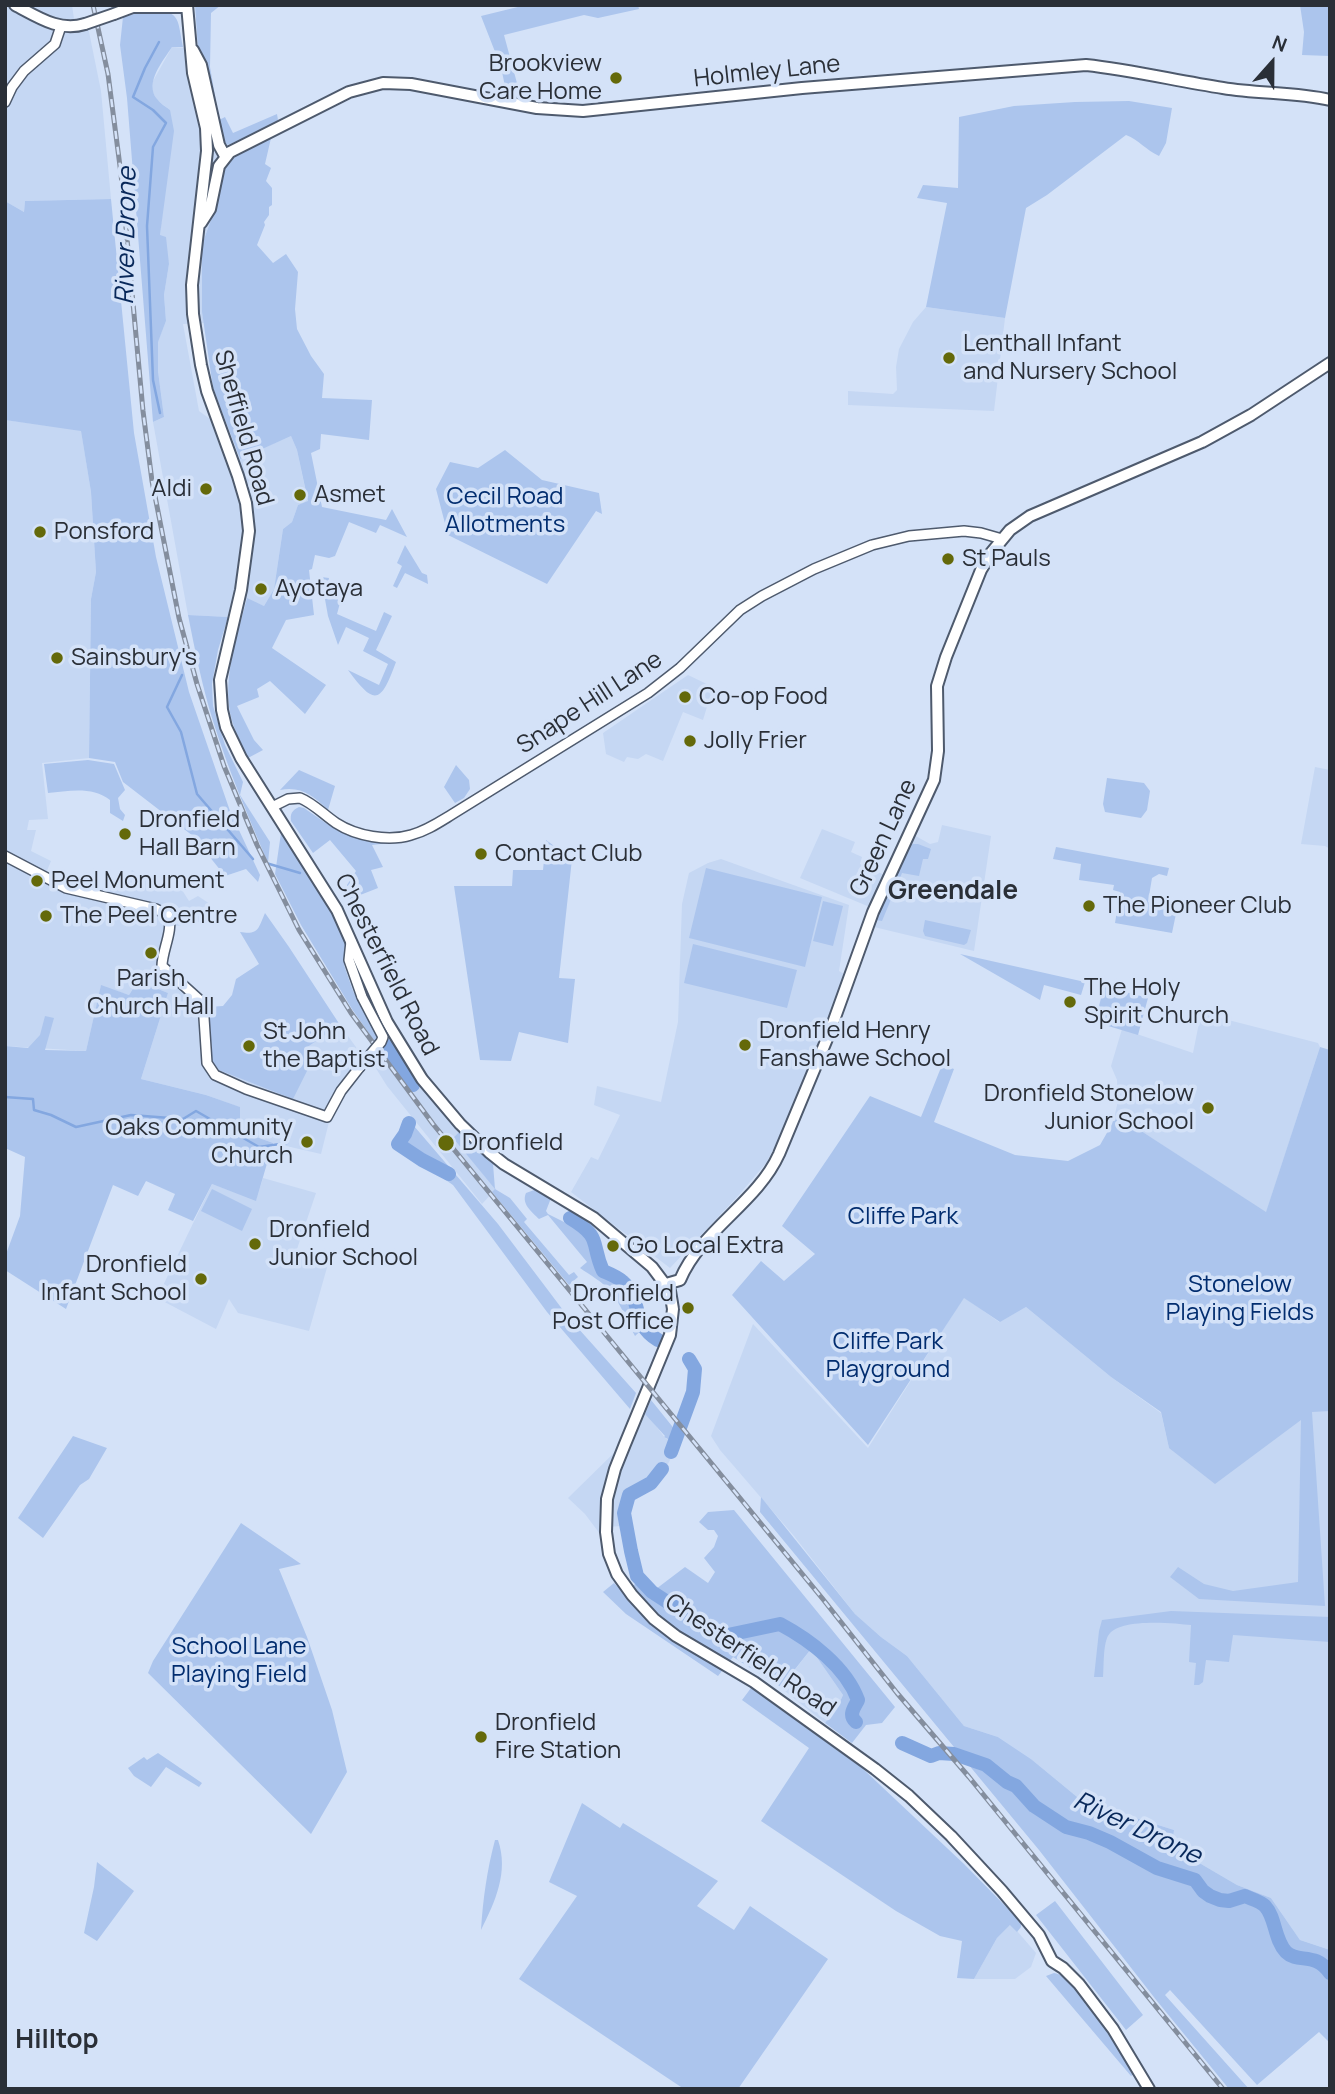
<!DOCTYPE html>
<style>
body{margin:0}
#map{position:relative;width:1335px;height:2094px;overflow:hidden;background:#d4e2f8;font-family:Manrope,sans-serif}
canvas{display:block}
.frame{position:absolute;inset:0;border:7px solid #2a2f37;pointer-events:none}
.north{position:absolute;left:1237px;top:28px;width:70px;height:70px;-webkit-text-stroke:5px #d4e2f8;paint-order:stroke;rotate:21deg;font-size:19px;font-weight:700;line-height:28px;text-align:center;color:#2a2f37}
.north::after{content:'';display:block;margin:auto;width:24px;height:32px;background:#2a2f37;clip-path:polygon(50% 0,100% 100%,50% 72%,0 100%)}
</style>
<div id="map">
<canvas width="1335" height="2094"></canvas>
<div class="frame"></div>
<div class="north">N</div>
</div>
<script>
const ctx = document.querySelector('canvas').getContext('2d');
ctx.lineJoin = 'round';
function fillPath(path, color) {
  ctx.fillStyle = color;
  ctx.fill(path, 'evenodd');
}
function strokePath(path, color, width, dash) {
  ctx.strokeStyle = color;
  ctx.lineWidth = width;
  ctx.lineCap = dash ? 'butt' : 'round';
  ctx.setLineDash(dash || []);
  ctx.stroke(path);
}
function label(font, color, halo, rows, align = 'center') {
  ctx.font = font + ' Manrope,sans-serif';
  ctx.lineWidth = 7;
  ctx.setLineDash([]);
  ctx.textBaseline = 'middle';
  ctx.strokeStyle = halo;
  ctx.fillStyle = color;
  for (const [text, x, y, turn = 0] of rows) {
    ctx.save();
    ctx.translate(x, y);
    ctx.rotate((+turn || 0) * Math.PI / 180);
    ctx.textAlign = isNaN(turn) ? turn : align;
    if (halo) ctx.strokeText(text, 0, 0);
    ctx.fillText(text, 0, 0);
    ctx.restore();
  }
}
fillPath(new Path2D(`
 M5 5H72L74 19 86 17 101 91 111 199 25 201 24 212 5 201Z
 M172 47 198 49 216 101 219 120 222 169 217 203 202 245V312L204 323 183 324 199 411 210 419 226 464 291 436 297 450 308 502 298 505 292 522 283 529 274 589 264 606 233 594 228 617 188 615 153 422 164 417 158 371V341L166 321 164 295 169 264 160 236 170 110 157 100 152 90 153 81Z
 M926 307 1005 318 994 411 848 405V391L893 394 897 390 896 367 899 349 913 322Z
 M5 420 81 430 91 492 96 572 91 599 89 758 42 763 48 819 29 820 27 830H36L31 851 51 861 46 873 101 892 107 876 126 882 132 870 157 889 177 882 189 901 198 896 210 904 214 913 206 919 191 925 173 926 167 964 207 1001 211 1062 306 1048 340 1025 361 1054 358 1078 331 1114 321 1154 273 1143 240 1131 239 1107 206 1095 141 1079 168 993 138 981 129 995 101 986 86 1051 5 1046Z
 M688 675 713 687 703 720 683 712 663 761 646 754 638 759 627 757 624 762 606 754 603 733Z
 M1315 767 1330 770V849L1325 846 1301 844Z
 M942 825 991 836 974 951 874 927 877 910 800 878 822 829 855 842 851 852 862 857 860 864 887 876 912 834 930 844 938 842Z
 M721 859 849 905 839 971 846 975 786 1123 767 1162 737 1197 670 1268 571 1192 591 1157 598 1160 620 1115 594 1105 597 1086 661 1102 678 1022 682 904 689 873 708 863Z
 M1201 1013 1318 1043 1320 1047 1266 1213 1115 1114 1118 1101 1117 1080 1111 1066 1122 1029 1193 1053Z
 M387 1036 459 1132 453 1138 496 1189 482 1204 387 1086 372 1062 383 1049Z
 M263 1178 316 1193 295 1255 328 1264 309 1331 238 1313 229 1299 216 1329 157 1298 212 1184 256 1200Z
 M964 1297 999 1322 1026 1307 1111 1377 1161 1413 1169 1448 1311 1411H1330V1950L1300 1940 1271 1898 1237 1885 1172 1847 1174 1830 1082 1801 1031 1759 998 1737 964 1726 907 1656 881 1637 855 1614 794 1536 720 1450 711 1436 753 1324 868 1448Z
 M635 1411 648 1415 665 1438 678 1444 664 1472 658 1479 645 1488 630 1495 631 1525 609 1527 603 1535 600 1534 585 1514 568 1498 618 1449Z
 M811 1649 843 1695 838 1706 825 1723 781 1688Z
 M1011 1924 1036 1953 1031 1967 1015 1979H974L997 1938Z`), '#c5d7f3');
fillPath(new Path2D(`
 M195 5H221L211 13 210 67 216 101 198 49Z
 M526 5H638L639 9 598 18 584 15 504 35 521 98 507 96 501 67 481 16Z
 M1300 5H1330V56L1302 55 1304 32Z
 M148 10C181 11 177 17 183 47H172C163 61 144 83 157 99 160 103 166 107 170 110L174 131 160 235 166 237 169 264 164 295 166 321 158 342V371L164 417 153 422 127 98 120 45 123 17Z
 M1129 101 1172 108 1166 143 1159 156C1146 150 1139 140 1126 135L1047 195 1026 208 1005 318 926 307 947 203 917 198 923 185 958 188 959 117 1014 106 1075 102Z
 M277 114 278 120 274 124 231 144 226 145 223 142 219 120 225 117 233 133Z
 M271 138 265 164 271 168 266 181 272 188V205L269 207V215L264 222 265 225 257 245 273 263 286 254 298 272 295 309 297 329 311 356 324 374 322 398 372 400 369 440 321 434 320 449 311 453 322 507 386 520 392 509 407 537 380 525 376 533 349 522 335 556 329 558 315 555 312 569 309 570 314 615 286 620 272 648 326 685 305 714 270 681 257 689 259 697 237 706 254 740 263 750 248 758C240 741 231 725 229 706 225 670 238 633 247 598L264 606 274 589 283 529 292 522 298 505 308 501 297 450 291 436 240 459 213 388 202 312V245L217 203 222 169 241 151Z
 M111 199 134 433 156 557 189 692 230 811 260 875 258 882 246 869 225 876 193 836 123 782 115 762 89 758 91 599 96 572 91 492 81 431 5 420V201L24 212 25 201Z
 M505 450 542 480 599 493 602 514 596 511 547 584 448 535 436 489 450 462 478 468Z
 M405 545 422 573 427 575 428 584 405 573 397 588 393 586 402 566 397 563Z
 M321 577 329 578 326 593 336 596 340 603 337 614 376 631 384 612 392 616 376 650 396 662C381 703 375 707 348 670L379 685 388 664 363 651 369 638 346 627 338 645 328 616Z
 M188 615 228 617 218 650 212 684 213 706 225 745 243 782 240 795 270 842 268 863C248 816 228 769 213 721 202 686 195 650 188 615Z
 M88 760 114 764 125 790 118 798 120 809 125 815 123 821 110 813V800C93 786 68 791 48 793L44 764Z
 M456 765 469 780 470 789 464 798 455 803 444 787Z
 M299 770 335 786 328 810C313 796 302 786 280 790Z
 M1107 778 1144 783 1150 791 1147 810 1141 818 1105 812 1103 804Z
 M299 807 304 808 330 826 350 836 389 843 372 845 383 867 371 870 378 888 350 899 347 885 356 871 330 840 313 853 291 821C290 814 292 810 299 807Z
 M281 833 329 904 346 941 344 965 353 991 376 1032 378 1038 375 1042 352 1009 301 925 275 874Z
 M546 840 572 859 559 978 575 979 568 1043 519 1032 511 1061 480 1060 454 886H512L513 870H543Z
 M912 844H918L931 849 928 859H923L919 876 902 873 882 921 876 920 907 851Z
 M1056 847 1169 868 1167 876 1159 874 1152 878 1148 902 1177 909 1172 933 1115 923 1120 892 1113 890 1114 885 1079 880 1081 864 1053 859Z
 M706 868 822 897 805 967 689 938Z
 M823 901 843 906 833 946 813 941Z
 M265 913 289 947 340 1025 306 1048 314 1057 293 1099 219 1070 211 1062 207 1007 223 1006 232 995 236 979 259 964 240 932C259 935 258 929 265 913Z
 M925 920 971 930 967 943 964 945 925 936 923 931Z
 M693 944 797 970 787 1008 684 983Z
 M960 954 1085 982 1081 995 1044 985 1040 1000Z
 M138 981 168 993 141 1079 206 1095 240 1107V1131L273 1143 256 1201 212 1184 193 1221 168 1210 175 1194 146 1181 138 1196 113 1185 66 1309 5 1270V1257L20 1216 25 1157 5 1148V1046L28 1048 40 1035 45 1016 54 1018 45 1050 86 1051 101 985 129 995Z
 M1104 986 1148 998 1138 1035 1095 1022Z
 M1320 1047 1330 1050V1411L1312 1412 1325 1606 1199 1599 1170 1577 1178 1567 1204 1584 1233 1591 1298 1582 1301 1420 1215 1484 1169 1448 1161 1412 1111 1377 1026 1307 1000 1322 964 1298 868 1445 732 1295 761 1261 784 1281 815 1254 782 1226 870 1096 921 1117 942 1065 954 1069 934 1122 1015 1155 1068 1161 1100 1145 1112 1124 1115 1114 1266 1212Z
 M408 1119 498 1224 569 1318 636 1393 630 1409 547 1312 453 1185 393 1144Z
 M459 1132 493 1164 495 1189 510 1198 527 1219 524 1222 569 1275 574 1272 578 1277 569 1285 492 1192 495 1189 453 1138Z
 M212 1189 252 1209 242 1231 201 1211Z
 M537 1189 551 1198 546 1211 548 1214 566 1223 570 1218C603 1238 589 1242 603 1271L621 1279 628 1287 634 1297 636 1308 648 1324 635 1336C627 1322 621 1304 611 1292 603 1282 590 1275 580 1268L587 1262 548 1215 539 1219C532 1212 521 1204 526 1193Z
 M651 1400 680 1436 678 1444 664 1437 665 1436 645 1414Z
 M73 1436 107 1448 89 1479 80 1485 43 1538 18 1518Z
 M761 1497 855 1614 881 1637 907 1656 964 1726 998 1737 1031 1759 1082 1801 1174 1830 1172 1847 1237 1885 1271 1898 1300 1940 1330 1950V2043L1319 2032 1257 2085 1170 1990 1165 1995 1249 2089H1229L1157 2001 1039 1850 760 1512Z
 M734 1510 895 1707 882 1723 866 1725 852 1743 825 1723 838 1706 843 1695 811 1649 781 1687 733 1657 718 1676 626 1614 603 1592 614 1583 625 1594 643 1576 656 1589 685 1567 708 1583 715 1572 704 1558 714 1547 718 1536 714 1530H708L699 1522 708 1512Z
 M241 1523 301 1564 279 1569 307 1637 332 1710 347 1772 311 1834 148 1673 153 1661Z
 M1171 1611 1330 1617V1642L1233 1635 1229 1662 1206 1660 1203 1682 1199 1685H1194L1196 1663 1189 1662 1191 1625C1173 1623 1114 1617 1107 1638 1103 1649 1104 1665 1103 1677H1094L1099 1631 1102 1620Z
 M751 1688 862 1768 964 1864 1021 1922V1927L1017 1932 1010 1925 997 1938 974 1979 957 1978 962 1941 940 1936 896 1911 761 1821 809 1748 742 1700Z
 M158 1753 202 1783 199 1787 166 1767 151 1787 134 1776 128 1768 144 1757 147 1760Z
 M582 1803 620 1828 623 1823 718 1881 697 1906 734 1930 750 1906 828 1959 738 2089H684L519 1979 577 1896 549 1882Z
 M495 1840H498C509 1872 495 1902 481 1930 483 1899 487 1870 495 1840Z
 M97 1862 134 1891 97 1941 84 1933 94 1887Z
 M1055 1901 1143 2015 1126 2030 1036 1915Z
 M1054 1973C1077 1975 1122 2053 1134 2074L1131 2076 1046 1976Z`), '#acc5ed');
strokePath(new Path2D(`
 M159 42 145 68 133 97 153 110 166 123 153 147 147 226 153 380 160 413
 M182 675 167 707 181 732 197 794 253 859
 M266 863 300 873
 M5 1097 33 1099 34 1110 51 1115 76 1127 131 1115 183 1119 196 1111 259 1147 287 1143`), '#83a7e0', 2.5);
strokePath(new Path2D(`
 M387 1046 413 1085
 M409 1123 405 1134 398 1144 422 1160 449 1174
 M570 1218C603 1238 590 1242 603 1271 610 1274 618 1277 623 1282 643 1300 630 1323 658 1340
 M671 1452 693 1392 695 1369 689 1359
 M662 1469 651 1483 629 1495 624 1513 631 1551 637 1576 652 1592 709 1629 723 1636 780 1624C810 1640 846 1667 858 1700 854 1708 848 1715 856 1722
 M902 1743 931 1756 939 1753 954 1754 986 1765 1007 1782 1016 1786 1034 1806 1066 1827 1089 1833 1110 1842 1157 1868 1195 1880 1203 1891 1210 1896 1220 1900 1229 1901 1245 1896C1251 1899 1260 1901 1265 1906 1276 1918 1274 1939 1286 1952 1298 1964 1315 1951 1330 1973`), '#83a7e0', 14);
const minor = new Path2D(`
 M5 102 12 87 24 71 55 44 61 26
 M272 807 288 799 300 798C313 803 324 815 336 823 356 836 388 842 411 835 426 831 438 823 451 815L648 693 680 668 740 610 762 596 814 569 872 545 909 536 964 531 981 533 1002 539
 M5 856 66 888 156 909 168 915C174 930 162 950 162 966L203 1003 207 1063 215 1075 246 1089 327 1117 341 1091 359 1068
 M351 941 349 960 362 997`);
const major = new Path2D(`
 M15 5C38 17 59 32 85 24
 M187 5 193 73 206 128 207 151 192 285 193 314 201 365 207 391 238 476 246 503 249 531 241 590 220 680 222 710 226 727 241 758 337 910 387 1022 422 1079 460 1124 489 1152 504 1164 594 1218 652 1267 670 1291 673 1309 670 1335 625 1444 615 1469 607 1499 606 1532 609 1554 617 1574 632 1595 654 1619 676 1636 754 1682 875 1769 909 1796 951 1836 1002 1891 1039 1935 1052 1961 1063 1968 1079 1984 1113 2029 1149 2089
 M135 7H187
 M114 14 138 5
 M193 50 201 65 219 145 225 156
 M201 223 210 209 219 166 230 152 349 92 383 83 411 84 537 108 583 111 802 88 1086 65C1132 70 1177 81 1223 88 1258 94 1295 92 1330 100
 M666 1284 680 1280C701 1230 757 1203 779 1154L829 1034 873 912 934 780 938 751 937 686 946 657 981 570 991 553 1010 530 1030 516 1202 442 1251 415 1330 363`);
strokePath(minor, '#4e5a6d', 12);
strokePath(major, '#4e5a6d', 14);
strokePath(minor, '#fff', 9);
strokePath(major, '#fff', 10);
const rail = new Path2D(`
 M93 5 108 74 121 174 143 411 152 481 179 618 197 684 224 766 257 845 299 930 351 1013 433 1124 822 1598 897 1693 969 1777 1223 2089`);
strokePath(rail, '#848e9e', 5);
strokePath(rail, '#d4e2f8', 2.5, [8]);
const minorBridge = new Path2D(`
 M359 1068 381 1042 383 1037 362 997`);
const majorBridge = new Path2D(`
 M85 24 114 14`);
strokePath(minorBridge, '#4e5a6d', 12, []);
strokePath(majorBridge, '#4e5a6d', 14, []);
strokePath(minorBridge, '#fff', 9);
strokePath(majorBridge, '#fff', 10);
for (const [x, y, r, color] of [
 [616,78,7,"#64690a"],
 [949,358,7,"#64690a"],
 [206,489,7,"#64690a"],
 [300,495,7,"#64690a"],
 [40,532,7,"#64690a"],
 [948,559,7,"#64690a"],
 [261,589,7,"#64690a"],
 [57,658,7,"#64690a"],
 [685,697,7,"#64690a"],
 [690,741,7,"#64690a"],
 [125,834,7,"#64690a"],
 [481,854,7,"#64690a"],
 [37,881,7,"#64690a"],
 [1089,906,7,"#64690a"],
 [46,916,7,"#64690a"],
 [151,953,7,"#64690a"],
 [1070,1002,7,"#64690a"],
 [745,1045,7,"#64690a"],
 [249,1046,7,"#64690a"],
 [1208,1108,7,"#64690a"],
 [307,1142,7,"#64690a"],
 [446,1143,9,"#64690a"],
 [255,1244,7,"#64690a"],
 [613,1246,7,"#64690a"],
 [201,1279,7,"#64690a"],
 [688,1308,7,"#64690a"],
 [481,1737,7,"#64690a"]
]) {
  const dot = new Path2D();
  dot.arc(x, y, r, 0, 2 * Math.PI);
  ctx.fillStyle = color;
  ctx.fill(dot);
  strokePath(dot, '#d4e2f8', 2.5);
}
label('24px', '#2a2f37', '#d4e2f8', [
 ["Brookview",602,64,"right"],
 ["Care Home",602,92,"right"],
 ["Lenthall Infant",963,344],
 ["and Nursery School",963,372],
 ["Aldi",192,489,"right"],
 ["Asmet",314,495],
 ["Ponsford",54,532],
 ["St Pauls",962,559],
 ["Ayotaya",275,589],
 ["Sainsbury's",71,658],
 ["Co-op Food",699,697],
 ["Jolly Frier",704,741],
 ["Dronfield",139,820],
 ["Hall Barn",139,848],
 ["Contact Club",495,854],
 ["Peel Monument",51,881],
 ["The Pioneer Club",1103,906],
 ["The Peel Centre",60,916],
 ["Parish",151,979,"center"],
 ["Church Hall",151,1007,"center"],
 ["The Holy",1084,988],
 ["Spirit Church",1084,1016],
 ["Dronfield Henry",759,1031],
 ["Fanshawe School",759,1059],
 ["St John",263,1032],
 ["the Baptist",263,1060],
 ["Dronfield Stonelow",1194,1094,"right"],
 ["Junior School",1194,1122,"right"],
 ["Oaks Community",293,1128,"right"],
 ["Church",293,1156,"right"],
 ["Dronfield",462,1143],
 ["Dronfield",269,1230],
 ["Junior School",269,1258],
 ["Go Local Extra",627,1246],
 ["Dronfield",187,1265,"right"],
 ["Infant School",187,1293,"right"],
 ["Dronfield",674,1294,"right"],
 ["Post Office",674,1322,"right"],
 ["Dronfield",495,1723],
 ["Fire Station",495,1751]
], 'left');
label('24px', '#2a2f37', '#d4e2f8', [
 ["Holmley Lane",767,72,-6],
 ["Sheffield Road",243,428,74],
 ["Snape Hill Lane",590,703,-33],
 ["Green Lane",884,838,-65],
 ["Chesterfield Road",386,965,63],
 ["Chesterfield Road",750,1656,34]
]);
label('24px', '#022d6f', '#d4e2f8', [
 ["Cecil Road",505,497],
 ["Allotments",505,525],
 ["Cliffe Park",903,1217],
 ["Stonelow",1240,1285],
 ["Playing Fields",1240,1313],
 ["Cliffe Park",888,1342],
 ["Playground",888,1370],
 ["School Lane",239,1647],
 ["Playing Field",239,1675]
]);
label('italic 26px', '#08285a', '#d4e2f8', [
 ["River Drone",127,236,-89],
 ["River Drone",1137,1829,25]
]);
label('bold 26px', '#2a2f37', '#d4e2f8', [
 ["Greendale",953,892],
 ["Hilltop",57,2041]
]);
</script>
